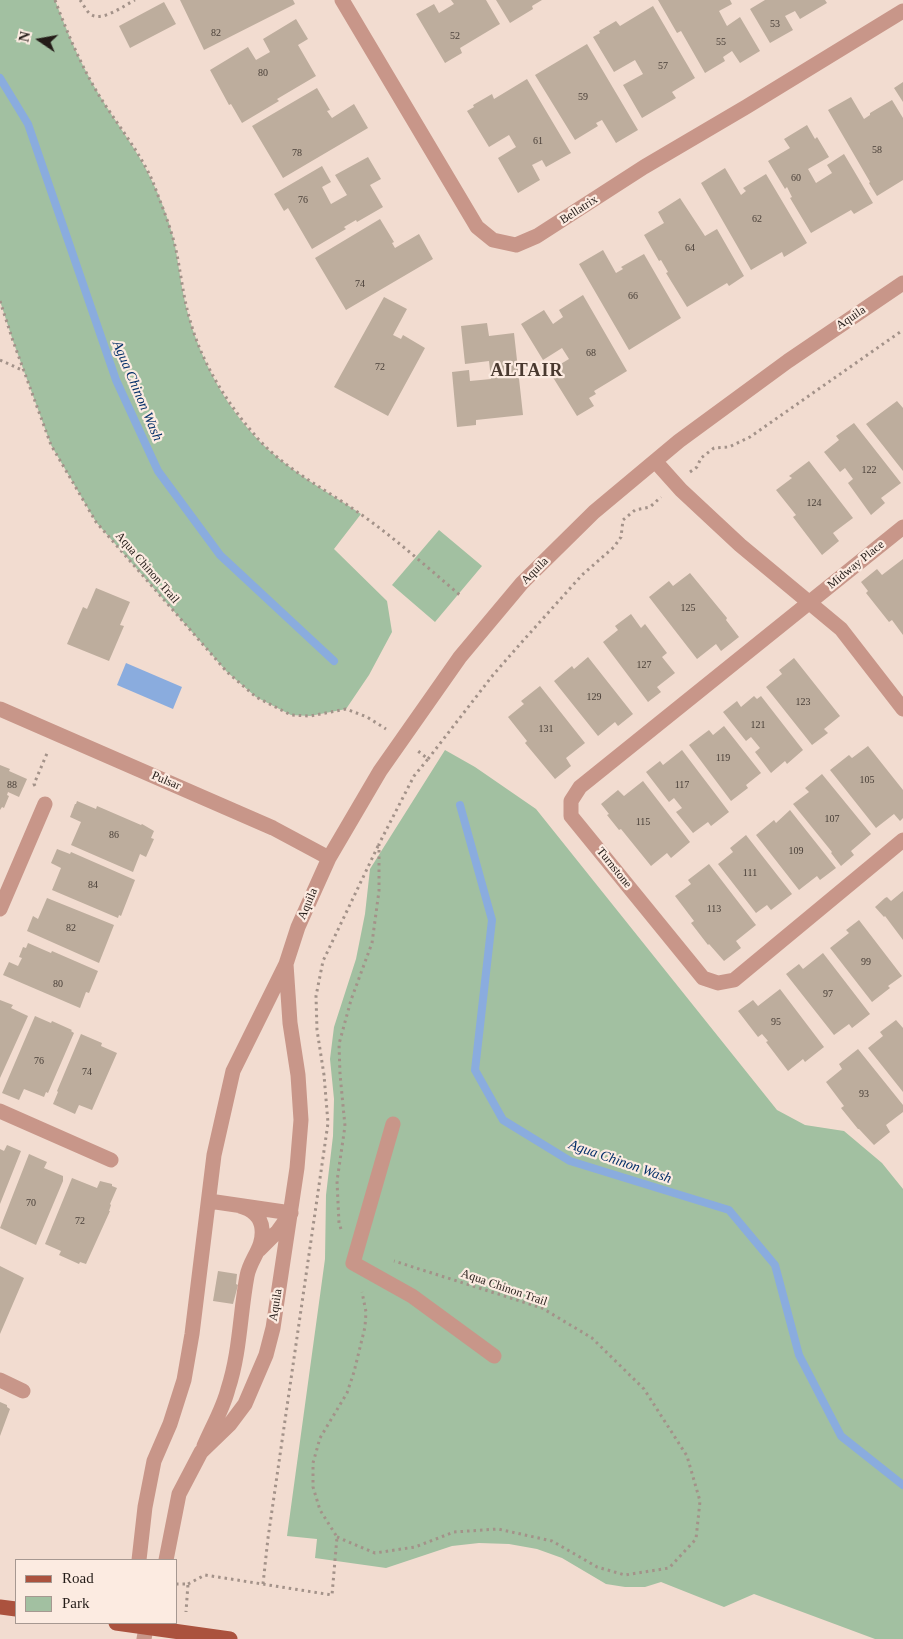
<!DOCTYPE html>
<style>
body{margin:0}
#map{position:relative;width:903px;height:1639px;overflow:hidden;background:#f2dcd0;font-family:"Times New Roman",serif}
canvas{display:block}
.legend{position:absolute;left:15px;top:1559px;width:162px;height:65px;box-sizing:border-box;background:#fcebe1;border:1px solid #a69891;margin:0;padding:6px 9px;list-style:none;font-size:15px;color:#241c18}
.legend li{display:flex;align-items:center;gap:10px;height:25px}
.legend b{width:25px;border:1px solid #a69891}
.north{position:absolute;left:15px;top:15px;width:50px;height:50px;-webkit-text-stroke:4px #fcebe1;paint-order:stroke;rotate:282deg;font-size:14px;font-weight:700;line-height:20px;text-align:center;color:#241c18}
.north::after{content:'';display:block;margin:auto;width:18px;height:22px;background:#241c18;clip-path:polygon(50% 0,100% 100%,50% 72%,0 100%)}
</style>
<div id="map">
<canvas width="903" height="1639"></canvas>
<ul class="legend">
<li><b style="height:6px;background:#ab523e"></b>Road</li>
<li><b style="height:14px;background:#a2c0a1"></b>Park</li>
</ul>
<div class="north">N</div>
</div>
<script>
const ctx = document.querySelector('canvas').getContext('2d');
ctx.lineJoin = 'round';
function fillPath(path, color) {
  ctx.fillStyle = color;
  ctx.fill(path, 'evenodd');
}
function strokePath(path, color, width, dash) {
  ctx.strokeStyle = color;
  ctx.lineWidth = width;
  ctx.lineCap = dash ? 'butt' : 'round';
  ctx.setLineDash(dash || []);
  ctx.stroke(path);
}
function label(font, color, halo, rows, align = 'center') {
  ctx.font = font + ' "Times New Roman",serif';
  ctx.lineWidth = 4.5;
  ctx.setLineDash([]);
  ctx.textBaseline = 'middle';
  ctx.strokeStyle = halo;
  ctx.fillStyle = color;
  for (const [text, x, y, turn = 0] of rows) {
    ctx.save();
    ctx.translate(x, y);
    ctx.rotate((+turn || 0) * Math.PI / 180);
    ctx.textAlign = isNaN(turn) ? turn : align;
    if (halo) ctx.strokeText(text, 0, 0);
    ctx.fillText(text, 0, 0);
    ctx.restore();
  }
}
fillPath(new Path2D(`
 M0 0H55C67 32 80 63 98 93 115 122 137 149 151 179 162 201 172 228 176 251 180 275 183 298 190 321 205 371 236 424 277 457 303 479 333 495 361 514L334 549 387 601 392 632 369 675 346 709 310 716 291 715 256 697 227 672 96 522 51 445 13 341 0 301Z
 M439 530 482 566 435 622 392 585Z
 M445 750 475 767 536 809 777 1110 805 1125 844 1131 882 1163 903 1189V1639H875L754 1594 724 1607 661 1582 645 1587H625L606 1584 562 1558 537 1549 509 1544 479 1543 452 1546 386 1568 315 1558 317 1539 287 1536 325 1259 326 1195 333 1136 334 1099 330 1059 334 1027 356 959 365 914 370 869Z`), '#a2c0a1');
fillPath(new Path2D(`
 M126 663 182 687 173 709 117 685Z`), '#8aacde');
strokePath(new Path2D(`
 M0 78 28 124 116 380 158 471 220 555 334 661
 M460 805 492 920 475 1070 503 1120 570 1161 729 1210 775 1265 799 1355 841 1436 903 1485`), '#8aacde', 8);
fillPath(new Path2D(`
 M180 0H293L295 4 204 50Z
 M451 0H486L500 24 460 48 462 53 445 63 416 14 434 4 439 13 454 4Z
 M496 0H542L532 6 533 9 510 23Z
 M658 0H730L732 4 719 11 727 26 740 17 760 51 740 63 732 51 723 57 725 61 705 73 681 31 677 33Z
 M765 0H825L827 3 800 19 795 11 785 16 793 30 770 43 750 9Z
 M164 2 176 24 130 48 119 26Z
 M653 6 695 78 672 92 676 98 642 118 623 85 643 74 635 60 614 72 593 37 600 33 599 31 616 21 620 26Z
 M296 19 308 39 298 45 316 76 277 99 279 101 242 123 231 104 229 105 210 70 248 47 256 60 270 52 263 39Z
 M587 44 638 130 616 143 602 120 596 123 598 126 575 140 535 75Z
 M527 79 571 153 546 167 542 160 532 165 540 180 518 193 498 158 516 147 509 135 489 147 467 111 474 107 473 105 492 94 494 99Z
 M903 82V102L894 88Z
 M317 88 330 110 327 111 332 118 354 104 368 128 283 178 252 126Z
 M851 97 864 119 870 115V113L892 100 903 118V180L877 196 869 183 870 182 828 110Z
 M807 125 815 139 817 137 829 157 808 169 816 183 832 173 827 165 844 154 873 203 854 214 851 210 811 233 790 198 792 197 787 187 785 189 768 161 790 148 784 139Z
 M368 157 381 179 370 185 383 207 357 222 356 220 344 227 346 229 312 249 288 208 284 211 274 194 322 166 331 182 322 187 331 204 347 195 335 175Z
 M725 168 741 195 746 191 743 188 766 174 807 243 784 257 782 252 751 270 701 183Z
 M680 198 705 236 717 229 744 276 729 286 727 283 687 307 666 273 668 272 661 260 659 261 644 235 664 223 658 212Z
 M380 219 394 242 392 243 395 248 419 234 433 259 346 310 315 258Z
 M603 250 616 273 623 269 621 267 644 254 681 318 629 350 579 264Z
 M583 295 627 371 594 391 596 394 589 398 594 406 577 416 549 371 569 359 562 348 543 360 521 324 544 310 553 324 563 317 559 310Z
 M384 297 407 309 393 335 401 339 403 335 425 348 388 416 334 387Z
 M487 323 489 336 514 333 523 415 476 420V425L457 427 452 372 469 370 470 381 491 379 489 361 465 364 461 326Z
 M897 401 903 408V471L866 424Z
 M854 423 901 483 881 498 885 503 871 515 848 483 853 479 845 468 840 472 824 452 839 440 836 436Z
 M809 461 853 518 833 533 839 541 822 555 793 517 796 515 776 490 792 478 789 476Z
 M903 559V635L892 620 889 622 866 593 868 591 861 582 877 569 882 575Z
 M690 573 727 618 726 620 739 637 721 651 716 644 697 659 649 597 669 581 673 586Z
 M96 588 130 602 120 625 124 626 109 661 67 644 83 607 87 609Z
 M631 614 641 628 645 624 667 653 662 657 675 673 657 687 661 692 648 702 603 642 618 630 615 626Z
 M588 657 633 714 618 726 615 722 598 736 554 681 572 666 574 669Z
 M794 658 840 716 824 729 828 733 812 745 766 687 782 674 779 670Z
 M540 686 585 743 566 758 571 766 555 779 525 743 527 741 508 717 524 704 521 701Z
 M754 696 757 699 761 696 803 750 787 764 785 761 771 773 755 752 760 748 751 737 746 741 723 712 737 701 741 707Z
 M724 726 761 773 746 785 748 788 731 801 689 745 709 730 713 735Z
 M868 746 903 790V818L900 821 894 814 876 828 830 770 849 755 852 758Z
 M682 750 729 812 711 826 708 822 693 833 676 812 682 808 674 798 669 802 646 772 660 761 663 765Z
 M0 765 10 769 9 771 27 779 19 797 8 792 7 795 9 796 4 808 2 807 0 810Z
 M822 774 871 834 851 851 854 855 841 866 831 853 832 852 793 804 809 792 805 788Z
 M643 781 690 842 671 858 667 853 651 866 621 829 619 830 607 815 609 814 601 804 618 790 624 796Z
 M77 801 96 809 97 806 141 825 142 824 154 831 151 838 154 839 146 857 140 854 133 872 71 845 81 822 70 817 75 804H76Z
 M790 810 836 868 820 880 817 876 799 890 756 835 774 820 776 823Z
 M746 835 792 894 771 910 767 905 756 913 718 864 733 852 730 848Z
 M57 849 70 854 71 852 135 880 121 916 119 915 118 918 52 890 61 868 51 863Z
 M709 864 756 925 736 941 741 948 724 961 709 944 708 945 691 923 694 921 675 896 691 884 688 880Z
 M903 891V940L885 916 884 917 875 907 885 898 887 897 891 901Z
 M47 898 114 925 99 963 27 931 33 916 38 919Z
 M859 920 902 976 888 986 890 988 872 1002 830 948 849 933 846 930Z
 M28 943 51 953 52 951 98 971 89 993 86 992 80 1008 3 975 9 962 18 966 22 958 19 957 23 947 26 948Z
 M823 953 870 1014 852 1028 849 1024 834 1035 786 974 799 964 803 969Z
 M780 989 824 1047 805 1062 803 1059 788 1071 766 1042 768 1041 762 1034 758 1037 738 1011 753 1000 758 1006Z
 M0 1000 13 1005 11 1008 28 1016 0 1078Z
 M35 1016 51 1023 52 1021 72 1030 71 1031 74 1033 48 1093 46 1092 44 1097 24 1089 19 1100 2 1093Z
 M896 1020 903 1028V1092L868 1048 883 1036 880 1032Z
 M81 1034 102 1043 101 1046 117 1053 92 1110 79 1105 75 1114 53 1104 58 1092 57 1091Z
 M858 1049 903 1105V1112L886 1125 890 1132 874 1145 859 1129H858L841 1108 844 1106 826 1082 842 1069 839 1064Z
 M7 1145 21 1151 0 1204V1149L4 1151Z
 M29 1154 47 1162 44 1168 63 1176V1181L36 1245 0 1228Z
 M72 1178 97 1188 100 1181 112 1184V1186L117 1188 110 1204 111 1205 109 1211H110L86 1264 80 1262 79 1264 59 1255 61 1251 45 1244Z
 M0 1266 24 1278 0 1334Z
 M218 1271 237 1274 236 1284 238 1285 233 1304 213 1301Z
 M0 1402 7 1405V1407L10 1409 0 1436Z`), '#bdad9d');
strokePath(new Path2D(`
 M55 0C67 32 80 63 97 92 115 122 139 150 153 182 161 204 171 227 176 250 181 273 183 297 190 320 201 361 226 402 254 434 282 468 324 488 359 513 395 538 428 568 461 596
 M80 0C83 4 86 10 89 13 100 24 123 6 135 0
 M0 301 13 341 51 445 96 522 227 672 256 697 291 715 310 716 346 709 367 717 386 729
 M0 360 24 371
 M690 472 697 467 701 458 714 448 729 447 750 437 903 330
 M428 759 493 675 521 643 582 575 614 547 621 537 623 520 635 510 650 507 661 497
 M35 786 34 784 48 751
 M341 1229 339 1223 337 1181 345 1126 340 1074 339 1044 351 1000 372 943 379 891V844L414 776 428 759 418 751
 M337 1537 375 1553 415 1547 454 1532 498 1529 552 1541 597 1567 625 1575 669 1568 696 1539 700 1501 687 1456 644 1389 592 1338 542 1308 394 1261
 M176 1584H188L186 1612
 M188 1584 205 1575 332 1595 337 1537 320 1510 313 1487V1463L320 1438 347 1393 354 1372 365 1327 366 1312 362 1292
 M263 1584 268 1538 328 1123 324 1075 317 1030 316 996 323 961 378 846`), '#a39289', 3, [2.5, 4]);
strokePath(new Path2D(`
 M342 0 477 227 493 240 516 245 537 236 644 167 746 107 903 11
 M655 461 681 490 740 545 841 629 903 709
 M903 527 580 787 571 801V816L703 978 718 983 734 980 903 840
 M0 709 273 828 329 858
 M0 909 45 804
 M0 1111 111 1160
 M393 1124 353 1263 412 1296 494 1356
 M209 1201 291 1213 278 1231 259 1250
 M0 1380 23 1391
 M204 1446C212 1427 223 1409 228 1389 240 1353 240 1313 247 1276 250 1259 264 1248 262 1229 261 1216 251 1209 240 1206
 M139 1560 145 1507 154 1461 170 1424 184 1380 192 1334 214 1155 233 1071 286 964 298 927 329 858 380 771 460 657 522 583 594 512 679 441 788 361 903 283
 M166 1560 179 1494 201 1452 230 1424 245 1404 266 1355 273 1328 297 1168 301 1120 298 1075 290 1023 286 964
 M144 1639 147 1623`), '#c89689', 15);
strokePath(new Path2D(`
 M0 1607 16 1609
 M116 1623 230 1639`), '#ab523e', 15);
label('10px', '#4a4039', null, [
 ["53",775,24],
 ["82",216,33],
 ["52",455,36],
 ["55",721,42],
 ["57",663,66],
 ["80",263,73],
 ["59",583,97],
 ["61",538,141],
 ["58",877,150],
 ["78",297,153],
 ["60",796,178],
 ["76",303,200],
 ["62",757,219],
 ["64",690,248],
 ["74",360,284],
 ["66",633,296],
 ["68",591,353],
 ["72",380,367],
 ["122",869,470],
 ["124",814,503],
 ["125",688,608],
 ["127",644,665],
 ["129",594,697],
 ["123",803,702],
 ["121",758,725],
 ["131",546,729],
 ["119",723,758],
 ["105",867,780],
 ["88",12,785],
 ["117",682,785],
 ["107",832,819],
 ["115",643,822],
 ["86",114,835],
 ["109",796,851],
 ["111",750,873],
 ["84",93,885],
 ["113",714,909],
 ["82",71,928],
 ["99",866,962],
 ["80",58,984],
 ["97",828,994],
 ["95",776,1022],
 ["76",39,1061],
 ["74",87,1072],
 ["93",864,1094],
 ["70",31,1203],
 ["72",80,1221]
]);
label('12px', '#241c18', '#fcebe1', [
 ["Bellatrix",579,210,-33],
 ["Aquila",851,318,-34],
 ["Midway Place",856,565,-39],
 ["Aqua Chinon Trail",147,568,49],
 ["Aquila",535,571,-45],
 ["Pulsar",166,781,23],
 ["Turnstone",614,868,51],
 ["Aquila",308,904,-67],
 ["Aqua Chinon Trail",504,1288,19],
 ["Aquila",276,1305,-81]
]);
label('italic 14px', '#032e69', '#fcebe1', [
 ["Agua Chinon Wash",137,391,67],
 ["Agua Chinon Wash",620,1162,19]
]);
ctx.letterSpacing = '1px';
label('bold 18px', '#49392f', '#fcebe1', [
 ["ALTAIR",527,371]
]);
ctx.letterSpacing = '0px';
</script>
